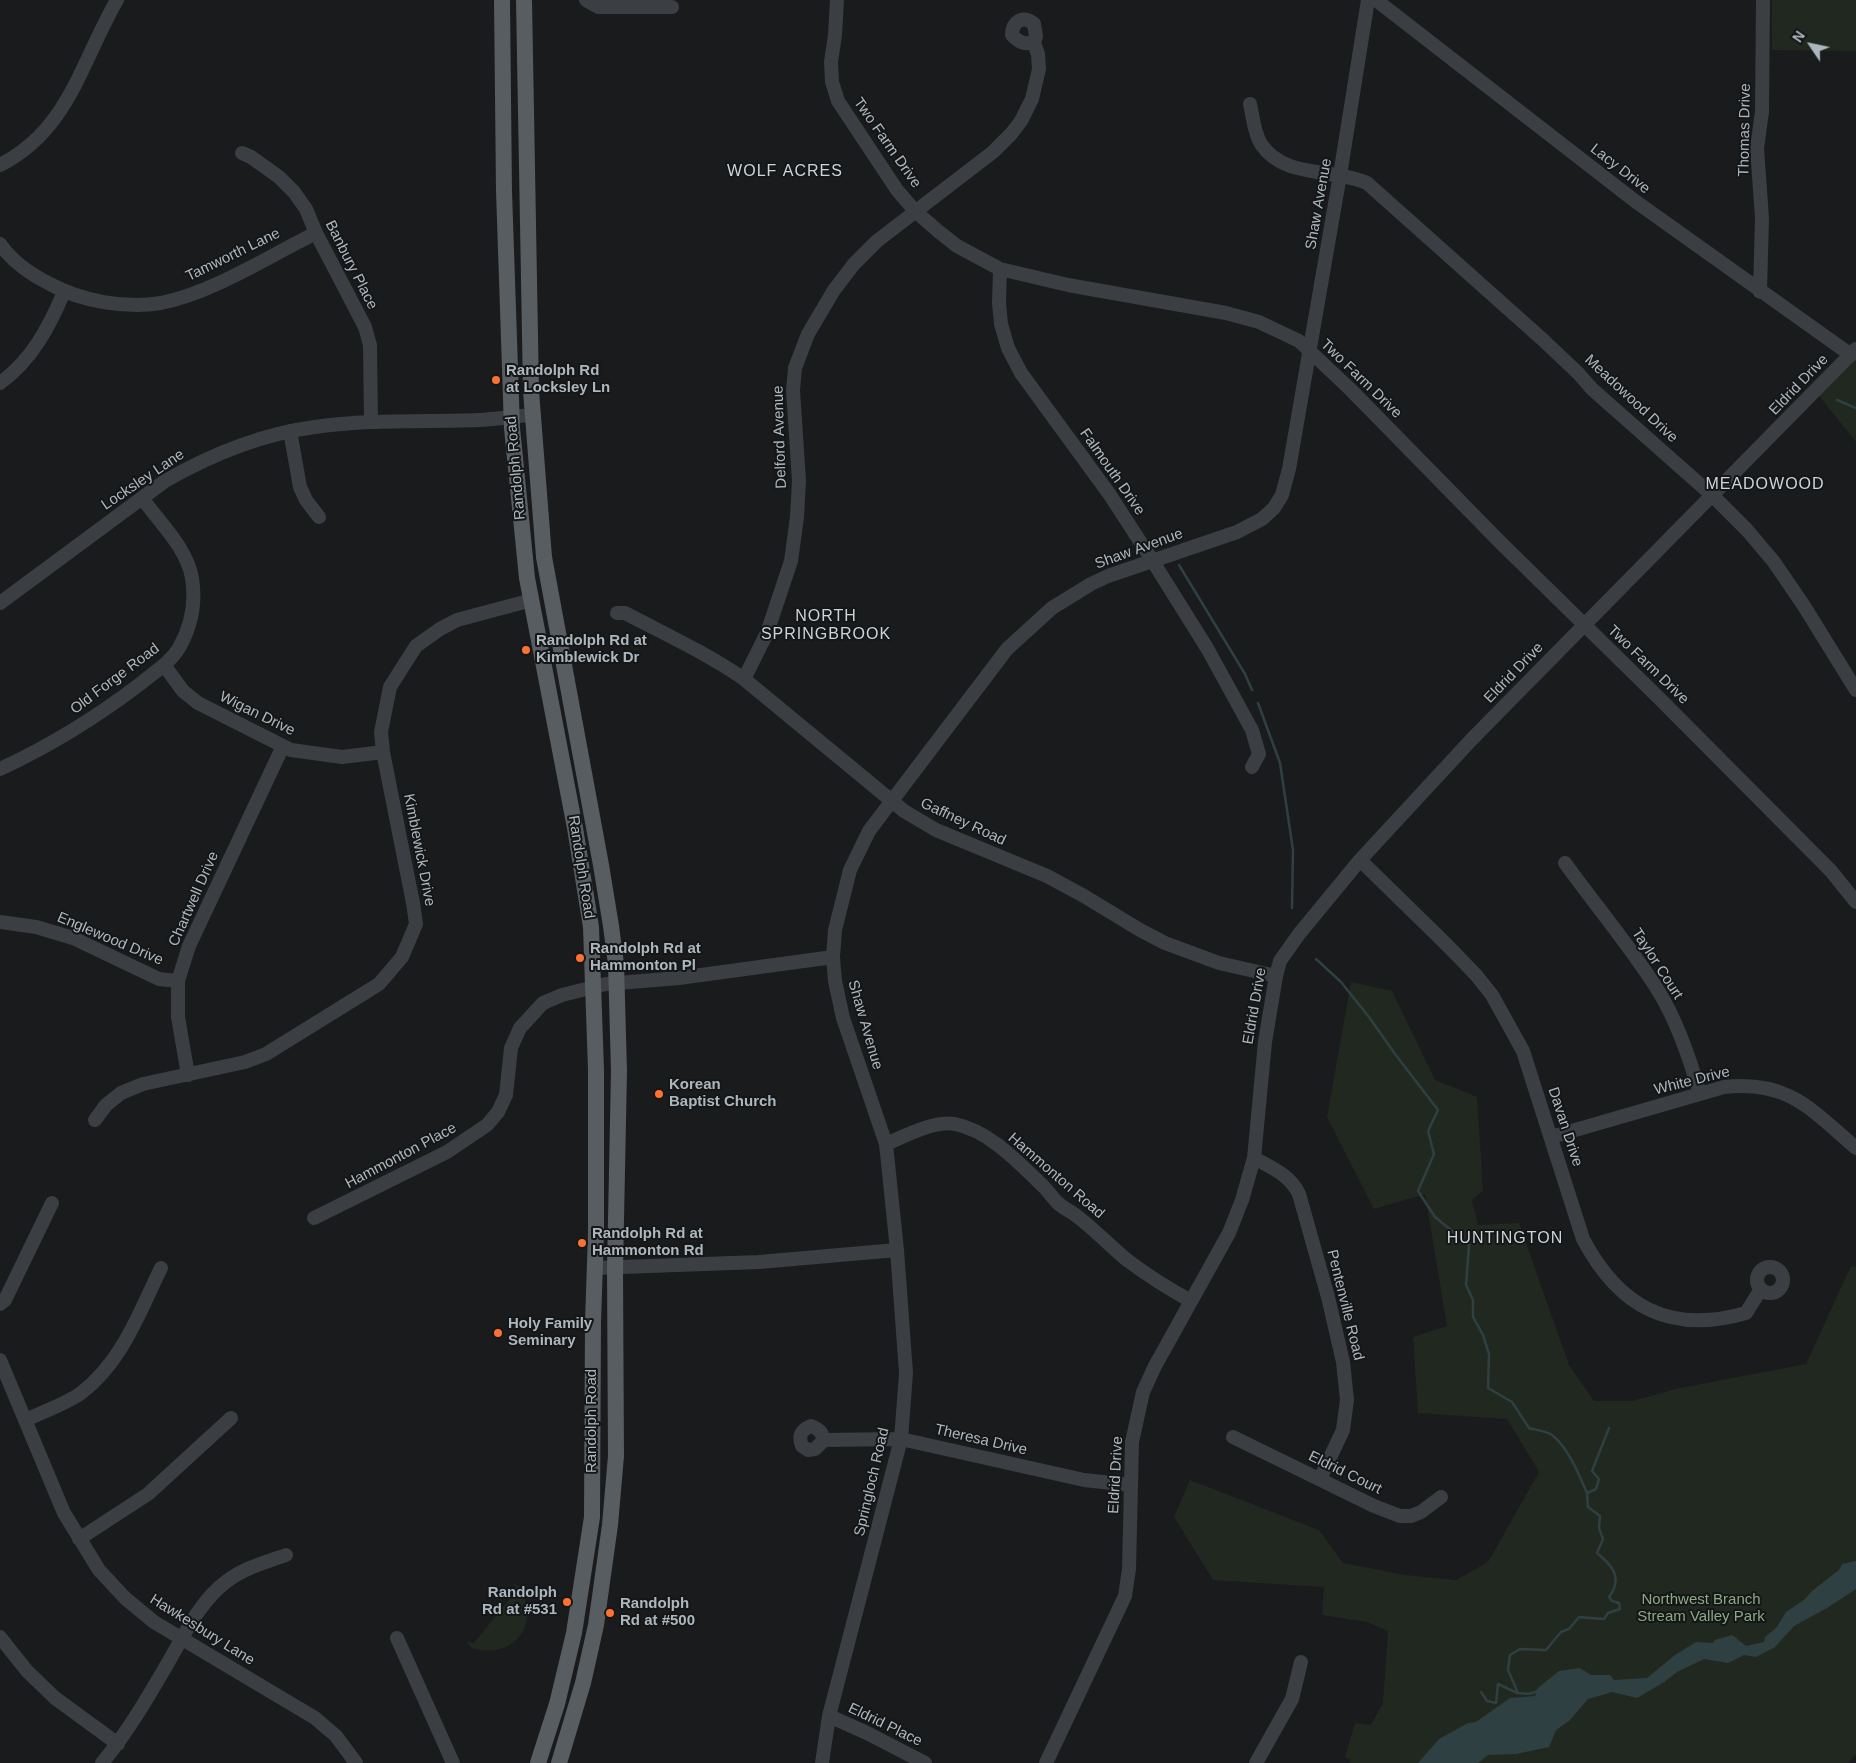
<!DOCTYPE html>
<style>
body{margin:0}
#map{position:relative;width:1856px;height:1763px;overflow:hidden;background:#1a1b1d;font-family:Arial,sans-serif}
canvas{display:block}
.north{position:absolute;left:1786px;top:20px;width:50px;height:50px;-webkit-text-stroke:4px #151618;paint-order:stroke;rotate:304deg;font-size:14px;font-weight:700;line-height:20px;text-align:center;color:#acb7bd}
.north::after{content:'';display:block;margin:auto;width:18px;height:22px;background:#acb7bd;clip-path:polygon(50% 0,100% 100%,50% 72%,0 100%)}
</style>
<div id="map">
<canvas width="1856" height="1763"></canvas>
<div class="north">N</div>
</div>
<script>
const ctx = document.querySelector('canvas').getContext('2d');
ctx.lineJoin = 'round';
function fillPath(path, color) {
  ctx.fillStyle = color;
  ctx.fill(path, 'evenodd');
}
function strokePath(path, color, width, dash) {
  ctx.strokeStyle = color;
  ctx.lineWidth = width;
  ctx.lineCap = dash ? 'butt' : 'round';
  ctx.setLineDash(dash || []);
  ctx.stroke(path);
}
function label(font, color, halo, rows, align = 'center') {
  ctx.font = font + ' Arial,sans-serif';
  ctx.lineWidth = 4;
  ctx.setLineDash([]);
  ctx.textBaseline = 'middle';
  ctx.strokeStyle = halo;
  ctx.fillStyle = color;
  for (const [text, x, y, turn = 0] of rows) {
    ctx.save();
    ctx.translate(x, y);
    ctx.rotate((+turn || 0) * Math.PI / 180);
    ctx.textAlign = isNaN(turn) ? turn : align;
    if (halo) ctx.strokeText(text, 0, 0);
    ctx.fillText(text, 0, 0);
    ctx.restore();
  }
}
fillPath(new Path2D(`
 M1772 0H1856V51L1772 50Z
 M1856 349V442L1816 392Z
 M1351 982 1392 991 1435 1080 1477 1097 1483 1191 1472 1200 1478 1225 1519 1223 1569 1365 1594 1401H1632L1680 1388 1806 1364 1851 1266 1856 1267V1754L1848 1763H1349L1351 1760 1345 1757 1355 1723 1371 1725 1383 1703 1388 1631 1367 1622 1322 1615 1324 1587 1213 1580 1174 1517 1190 1480 1319 1530 1343 1563 1405 1575 1456 1580 1488 1562 1539 1472 1507 1419 1418 1413 1413 1337 1447 1326 1425 1194 1374 1209 1327 1117Z
 M513 1584 519 1586C522 1593 526 1601 527 1608 531 1641 498 1659 470 1647L467 1640 473 1644 517 1590Z`), '#21281f');
fillPath(new Path2D(`
 M1856 1561V1589L1827 1608 1794 1626 1775 1647 1756 1657 1744 1655 1728 1663 1704 1659 1677 1672 1664 1682 1637 1698 1612 1692 1588 1699 1569 1721 1556 1730 1549 1747 1516 1754 1488 1755 1478 1763H1418L1439 1739 1468 1723 1476 1722 1510 1698 1535 1696 1538 1688 1559 1671 1580 1668 1591 1675H1610L1614 1680 1647 1678 1675 1655 1696 1642 1713 1643 1715 1640 1732 1635 1746 1646 1764 1642 1765 1637 1777 1627 1786 1612 1804 1600 1812 1591 1839 1570 1842 1564Z`), '#2f4042');
strokePath(new Path2D(`
 M1837 400 1856 408
 M1179 565 1245 674 1252 690
 M1258 703 1280 763 1293 850 1292 908
 M1316 959 1341 982 1369 1017 1395 1054 1438 1110 1428 1131 1434 1154 1418 1191 1435 1217 1469 1245 1466 1285 1473 1300V1317L1483 1335 1489 1354 1488 1388 1512 1402 1529 1428C1536 1430 1546 1431 1552 1435 1568 1447 1579 1475 1587 1493
 M1539 1690C1532 1695 1525 1694 1518 1693L1508 1670 1510 1655 1520 1649 1546 1650 1561 1632 1569 1629 1579 1617 1604 1619 1608 1613 1620 1609 1619 1603 1612 1601 1609 1597C1623 1578 1613 1566 1597 1553L1603 1539 1599 1528 1600 1516 1588 1507 1587 1493 1596 1489 1599 1479 1592 1471 1609 1428
 M1481 1692 1487 1701 1496 1703 1498 1684 1517 1693`), '#2f4042', 2.5);
strokePath(new Path2D(`
 M586 0 598 7H672
 M837 0 835 35 831 62 832 82 838 101 897 190 915 211 938 231 957 246 1000 269 1068 285 1226 313 1259 322 1299 341 1351 390 1500 542 1662 701 1831 871 1856 902
 M1376 0 1635 201 1851 355
 M1250 104C1253 117 1254 133 1261 144 1284 179 1333 168 1367 183L1542 339 1578 373 1592 389 1713 496 1747 530 1774 562 1804 606 1856 690
 M242 153 251 157 279 177 294 192 306 209 316 233 365 327 370 345 371 422
 M0 165C69 130 81 62 117 0
 M0 244C12 261 32 275 50 284 81 301 125 309 161 303 212 293 269 256 316 233
 M1000 269 999 303 1001 324 1008 348 1021 373 1110 495 1152 560 1207 648 1252 730 1259 754 1252 767
 M1760 292 1762 218 1757 148 1762 112 1763 0
 M0 383C32 360 49 327 64 292
 M290 431 300 487 306 500 319 517
 M0 603 165 481C212 454 261 434 315 427 369 419 425 422 479 420 497 419 515 416 533 415
 M617 613H625C665 634 706 653 744 679L904 811 936 830 1047 876 1084 896 1140 930 1165 943 1219 963 1276 976
 M164 665 183 691 198 703 291 750 342 757 383 752
 M744 679 767 633 791 561 797 517 799 481 793 390 795 368 808 334 834 290 854 264 877 241 993 152 1011 134 1021 121 1032 99 1039 69 1038 54 1034 43 1036 36 1034 24C1023 14 1012 22 1012 35 1019 43 1024 44 1034 43
 M0 769C52 745 94 719 140 684 153 673 170 663 179 648 191 627 196 603 192 578 187 548 159 522 142 498
 M1360 860 1447 945 1476 975 1492 995 1523 1051 1583 1239C1619 1307 1670 1335 1746 1313L1761 1289
 M1565 863C1596 906 1631 947 1659 992 1678 1023 1690 1059 1700 1094
 M0 922 36 927 73 938 159 979 178 981
 M188 1075 178 1017V981L189 946 283 746
 M95 1120 106 1105 121 1093 143 1084 245 1062 266 1054 379 984 402 957 416 924 413 903 383 752 381 732 390 687 416 646 440 629 457 620 532 600
 M1551 1137 1724 1087C1788 1080 1811 1109 1856 1148
 M886 1144C905 1136 935 1120 955 1124 990 1131 1019 1163 1044 1187 1049 1192 1053 1199 1059 1204 1065 1209 1072 1212 1078 1217 1095 1230 1110 1246 1127 1260 1147 1275 1169 1289 1191 1301
 M1254 1158C1272 1168 1290 1175 1299 1194L1328 1297 1343 1362 1347 1400 1343 1430 1320 1479
 M314 1218 447 1152 487 1125 498 1112 506 1095 511 1048 520 1028 543 1003 562 995 606 984 679 978 833 957
 M1757 1280a13 13 0 1 1 26 0a13 13 0 1 1-26 0Z
 M595 1268 759 1262 897 1250
 M0 1304 5 1300 52 1203
 M0 1360 64 1513 99 1570 125 1598 154 1622 315 1718 336 1736 356 1763
 M26 1420C42 1412 68 1403 81 1393 122 1362 139 1313 161 1268
 M1233 1437 1374 1506 1400 1516H1411L1421 1512 1441 1497
 M824 1440 815 1449 808 1450 802 1446C798 1436 801 1430 811 1426 819 1429 822 1432 824 1440L901 1439 1084 1480 1131 1485
 M79 1539 148 1494 231 1418
 M0 1637 27 1671 55 1698 118 1744
 M397 1638 453 1763
 M829 1716 867 1733 925 1763
 M102 1763C128 1732 148 1697 169 1661 185 1633 201 1600 227 1581 244 1568 266 1562 286 1555
 M822 1763 829 1716 901 1439 906 1373 897 1250 886 1144 843 1018 835 981 833 957 835 930 850 870 869 831 1007 649 1052 608 1091 584 1108 576 1237 532 1262 519 1274 508 1282 495 1289 469 1340 175 1368 0
 M1046 1763 1125 1596 1129 1569 1132 1442 1143 1392 1155 1366 1229 1233 1242 1200 1254 1158 1265 1042 1276 976 1280 961 1299 934 1360 860 1472 739 1856 349
 M1256 1763 1292 1699 1301 1662`), '#3b3e42', 14);
strokePath(new Path2D(`
 M502 0 504 191 512 428 527 578 575 828 591 927 596 1070V1233L593 1322 592 1517 574 1633 557 1704 538 1763
 M524 0 531 391 544 557 601 865 611 926 616 964 619 1071 615 1269 616 1456 610 1525 596 1625 583 1683 559 1763`), '#575d61', 16);
for (const [x, y, r, color] of [
 [496,380,5,"#fe7131"],
 [526,650,5,"#fe7131"],
 [580,958,5,"#fe7131"],
 [659,1094,5,"#fe7131"],
 [582,1243,5,"#fe7131"],
 [498,1333,5,"#fe7131"],
 [567,1602,5,"#fe7131"],
 [610,1613,5,"#fe7131"]
]) {
  const dot = new Path2D();
  dot.arc(x, y, r, 0, 2 * Math.PI);
  ctx.fillStyle = color;
  ctx.fill(dot);
  strokePath(dot, '#151618', 2);
}
label('15px', '#acb7bd', '#151618', [
 ["Thomas Drive",1745,130,-89],
 ["Two Farm Drive",887,143,55],
 ["Lacy Drive",1620,169,38],
 ["Shaw Avenue",1319,204,-80],
 ["Tamworth Lane",233,255,-26],
 ["Banbury Place",351,265,63],
 ["Two Farm Drive",1361,379,44],
 ["Eldrid Drive",1799,385,-46],
 ["Meadowood Drive",1631,399,43],
 ["Delford Avenue",780,437,-92],
 ["Randolph Road",516,468,-95],
 ["Falmouth Drive",1112,472,55],
 ["Locksley Lane",143,480,-34],
 ["Shaw Avenue",1139,549,-20],
 ["Two Farm Drive",1648,665,44],
 ["Eldrid Drive",1514,673,-46],
 ["Old Forge Road",115,679,-37],
 ["Wigan Drive",257,714,26],
 ["Gaffney Road",963,822,25],
 ["Kimblewick Drive",419,850,79],
 ["Randolph Road",581,867,81],
 ["Chartwell Drive",194,899,-66],
 ["Englewood Drive",110,939,23],
 ["Taylor Court",1657,964,57],
 ["Eldrid Drive",1255,1006,-80],
 ["Shaw Avenue",865,1025,74],
 ["White Drive",1692,1081,-14],
 ["Davan Drive",1565,1127,72],
 ["Hammonton Place",401,1156,-28],
 ["Hammonton Road",1056,1176,41],
 ["Pentenville Road",1345,1305,76],
 ["Randolph Road",592,1421,-90],
 ["Theresa Drive",981,1440,13],
 ["Eldrid Court",1345,1473,26],
 ["Eldrid Drive",1116,1475,-87],
 ["Springloch Road",872,1482,-77],
 ["Hawkesbury Lane",202,1630,32],
 ["Eldrid Place",885,1725,26]
]);
label('bold 15px', '#acb7bd', '#151618', [
 ["Randolph Rd",506,371],
 ["at Locksley Ln",506,388],
 ["Randolph Rd at",536,641],
 ["Kimblewick Dr",536,658],
 ["Randolph Rd at",590,949],
 ["Hammonton Pl",590,966],
 ["Korean",669,1085],
 ["Baptist Church",669,1102],
 ["Randolph Rd at",592,1234],
 ["Hammonton Rd",592,1251],
 ["Holy Family",508,1324],
 ["Seminary",508,1341],
 ["Randolph",557,1593,"right"],
 ["Rd at #531",557,1610,"right"],
 ["Randolph",620,1604],
 ["Rd at #500",620,1621]
], 'left');
label('15px', '#8da982', '#151618', [
 ["Northwest Branch",1701,1600],
 ["Stream Valley Park",1701,1617]
]);
ctx.letterSpacing = '1px';
label('16px', '#cdd4d8', '#151618', [
 ["WOLF ACRES",785,172],
 ["MEADOWOOD",1765,485],
 ["NORTH",826,617],
 ["SPRINGBROOK",826,635],
 ["HUNTINGTON",1505,1239]
]);
ctx.letterSpacing = '0px';
</script>
